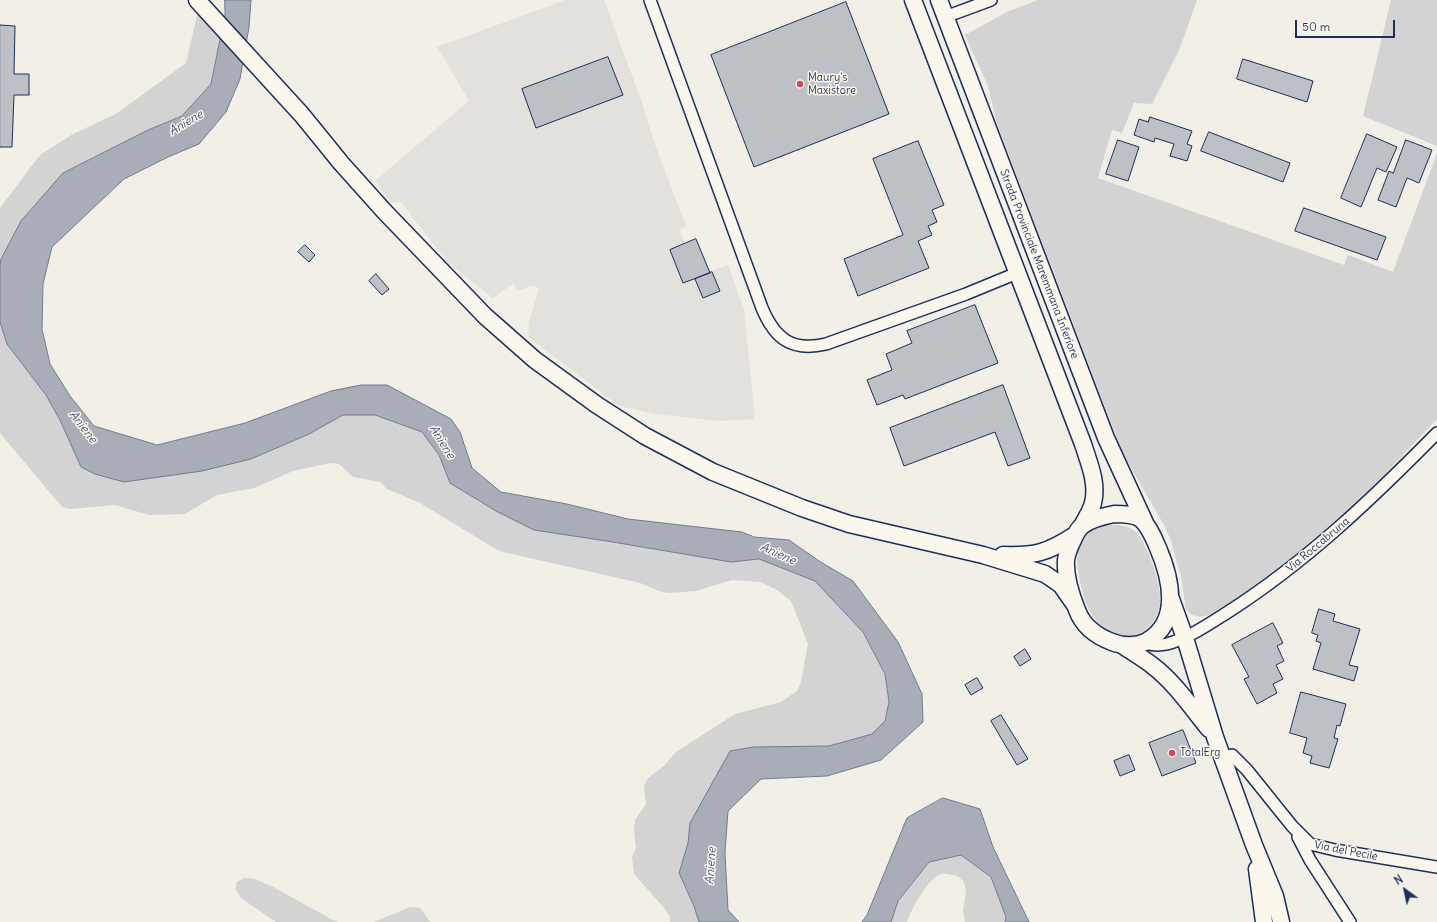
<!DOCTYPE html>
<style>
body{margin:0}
#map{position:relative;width:1437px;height:922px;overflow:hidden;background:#f2efe6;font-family:Delius,sans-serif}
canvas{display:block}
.north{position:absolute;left:1385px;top:870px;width:40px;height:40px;-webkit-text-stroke:3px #fbf7ec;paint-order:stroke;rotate:327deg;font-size:11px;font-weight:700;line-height:16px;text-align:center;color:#1b2f5e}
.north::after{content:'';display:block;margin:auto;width:14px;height:18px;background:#1b2f5e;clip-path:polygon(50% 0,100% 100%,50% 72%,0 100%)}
.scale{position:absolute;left:1295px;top:20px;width:100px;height:18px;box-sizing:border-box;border:2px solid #1b2f5e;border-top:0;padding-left:5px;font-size:12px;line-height:14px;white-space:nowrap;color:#1b2f5e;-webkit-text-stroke:3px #fbf7ec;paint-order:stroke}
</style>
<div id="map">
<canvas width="1437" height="922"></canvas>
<div class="north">N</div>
<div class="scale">50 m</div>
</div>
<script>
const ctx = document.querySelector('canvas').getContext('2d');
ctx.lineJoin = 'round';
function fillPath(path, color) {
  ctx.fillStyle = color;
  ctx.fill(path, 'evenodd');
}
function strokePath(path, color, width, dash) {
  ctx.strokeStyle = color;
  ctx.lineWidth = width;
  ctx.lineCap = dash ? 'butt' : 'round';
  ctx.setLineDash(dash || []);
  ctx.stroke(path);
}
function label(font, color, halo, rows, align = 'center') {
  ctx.font = font + ' Delius,sans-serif';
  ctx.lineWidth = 3;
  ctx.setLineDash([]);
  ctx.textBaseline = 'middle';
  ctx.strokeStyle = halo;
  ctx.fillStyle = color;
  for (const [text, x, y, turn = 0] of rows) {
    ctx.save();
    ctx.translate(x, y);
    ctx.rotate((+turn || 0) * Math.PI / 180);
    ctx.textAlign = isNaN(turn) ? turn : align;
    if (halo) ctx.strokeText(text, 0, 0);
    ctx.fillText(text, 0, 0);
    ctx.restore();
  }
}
fillPath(new Path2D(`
 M565 0H604L641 100 655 145 686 226 679 229 685 243 696 239 709 272 728 265 744 310 755 419 721 421 655 414 619 406 528 337 529 322 539 289 534 285 517 291 514 283 493 298 448 263 401 202 391 203 375 181 469 101 437 47Z`), '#e2e1dc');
fillPath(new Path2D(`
 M1038 0H1197L1180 48 1152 104 1134 103 1122 133 1112 130 1098 178 1344 265 1348 255 1393 272 1437 153V419L1383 476 1295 558 1266 580 1209 615 1200 617 1192 615 1186 609 1181 577 1170 538 1164 525 1123 454 997 124 988 86 965 35 1007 12Z
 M1391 0H1437V146L1363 116Z
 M197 15H225L211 84 182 116 148 130 63 173 0 266V208L40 155 73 134 116 114 186 63Z
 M0 322 7 344 46 395 60 420 81 467 252 459 309 434 343 415H375L422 432 439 455 450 483 496 511 534 530 613 542 731 562 759 559 815 581 863 632 885 674 889 702 885 721 872 734 829 746 754 747 690 823 688 843 679 873 694 906 699 922H670V917L665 909 634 874 632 857 636 848 634 830 635 820 646 804 644 786 648 778 664 766 676 752 735 714 781 702 797 691 801 682 808 644 791 601 777 590 761 582 732 580 696 591 668 593 659 591 640 583 499 551 420 503 387 489 380 482 353 477 339 464 330 463 293 471 254 488 217 495 185 514 149 515 115 505 70 509 62 507 0 433Z
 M1107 525C1132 524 1139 530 1148 553 1154 566 1159 582 1160 597 1162 632 1122 651 1098 623 1085 609 1081 588 1078 570 1076 558 1077 542 1088 533 1093 529 1101 527 1107 525Z
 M961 855 991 877 1006 917 1005 922H965L963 910 966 891 964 882 958 876C952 875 944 872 939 875 927 880 911 910 907 922H891L898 901 929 862Z
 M245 878 255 879 273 887 331 919 338 922H276L241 898 236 890V882Z
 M410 907 420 908 430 922H374Z`), '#d2d3d2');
const water = new Path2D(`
 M225 0H251L249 27 240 79 226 112 199 144 168 157 124 179 52 247 43 284 42 329 50 364 70 396 94 426 157 445 245 423 331 391 361 385H387L451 419 460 432 472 468 501 492 567 504 628 519 742 532 754 537 789 540 819 561 853 581 898 642 922 694 923 722 881 760 827 776 761 779 728 811 725 853 728 910 739 922H699L694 906 679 873 688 843 690 823 730 751 753 747 829 746 872 734 885 721 889 702 885 674 863 632 815 581 759 559 731 562 613 542 534 530 496 511 450 483 439 455 422 432 375 415H343L309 434 251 459 202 471 124 482 95 474 81 467 60 420 46 395 7 344 0 322V266L1 259 21 221 63 173 148 130 182 116 211 84 225 15Z
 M943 798 980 809 993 847 1029 922H1005L1006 917 991 877 961 855 929 862 898 901 891 922H862L867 915 907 818Z`);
fillPath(water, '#a9adb7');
strokePath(water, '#707b93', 1);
const building = new Path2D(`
 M846 2 889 114 754 167 711 55Z
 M0 25 15 26 14 74H29V95H14L12 147H0Z
 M608 57 623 95 536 128 522 89Z
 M1243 59 1313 81 1307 102 1237 79Z
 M1150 117 1192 131 1187 144 1192 146 1187 161 1170 156 1174 144 1155 138 1154 142 1134 135 1139 119 1148 122Z
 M1209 132 1290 163 1283 182 1201 151Z
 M1367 134 1397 147 1386 172 1377 168 1361 207 1341 198Z
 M1118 140 1139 147 1128 181 1106 174Z
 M1406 140 1432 150 1419 183 1407 178 1396 207 1378 200 1389 171 1393 173Z
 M918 141 944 205 932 210 937 222 928 226 932 235 918 241 929 268 858 296 844 259 903 235 873 159Z
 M1304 208 1386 237 1377 260 1295 231Z
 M696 239 710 273 683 283 670 250Z
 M305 245 315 255 309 262 298 252Z
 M712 272 720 291 703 298 695 279Z
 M376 274 389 289 382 295 369 281Z
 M975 305 998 363 905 399 903 395 877 405 867 380 892 370 886 354 912 343 907 331Z
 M1003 385 1030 458 1008 466 995 432 904 466 890 428Z
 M1319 609 1335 614 1333 621 1360 629 1349 665 1358 667 1354 681 1313 669 1321 643 1316 641 1318 635 1312 633Z
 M1273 623 1283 643 1277 646 1284 661 1276 665 1283 679 1273 684 1277 693 1257 704 1244 679 1249 677 1232 645Z
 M1025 649 1031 659 1020 666 1014 657Z
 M977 678 983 688 971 695 965 685Z
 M1301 692 1346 704 1340 726 1337 725 1334 738 1338 739 1329 768 1310 763 1312 756 1303 753 1307 738 1290 733Z
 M1001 715 1028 759 1017 765 991 721Z
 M1183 730 1196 763 1162 776 1149 743Z
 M1129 755 1135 770 1120 776 1114 761Z`);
fillPath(building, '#bdc0c4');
strokePath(building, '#1b2f5e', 1);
const minor = new Path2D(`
 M650 0 762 308C775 339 792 352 826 344L966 294 1017 273
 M945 17 991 0
 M1143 643C1151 645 1158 646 1167 644 1189 638 1209 624 1228 612 1306 562 1372 499 1437 433
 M1222 758 1232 755 1247 770 1292 826 1310 844 1335 850 1437 867
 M1298 837 1310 860 1350 922`);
const secondary = new Path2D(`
 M197 0 302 115 341 163 384 211 485 316 535 360 597 405 645 436 713 472 802 508 849 524 983 555 1045 574 1061 585 1075 605
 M913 0 1083 444C1089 463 1098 483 1093 503 1091 511 1086 518 1082 526
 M939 0 1106 438 1146 525
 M1114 514C1123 514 1134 514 1141 519 1149 526 1154 538 1158 548 1171 578 1181 622 1147 641 1136 647 1122 646 1112 642 1096 636 1083 626 1077 610 1071 595 1065 576 1066 560 1067 553 1070 546 1073 540 1075 535 1079 528 1083 525 1092 519 1104 516 1114 514Z
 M1003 555C1035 556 1047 553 1075 535
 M1171 599 1185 638 1215 737 1254 845 1275 896 1281 922
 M1122 645C1132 652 1143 658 1153 666 1175 683 1191 707 1209 729
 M1257 869 1264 922`);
strokePath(minor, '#1b2f5e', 14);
strokePath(secondary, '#1b2f5e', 19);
strokePath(minor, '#fbf7ec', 11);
strokePath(secondary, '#fbf7ec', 16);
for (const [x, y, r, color] of [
 [800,84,4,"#d1495b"],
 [1172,753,4,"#d1495b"]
]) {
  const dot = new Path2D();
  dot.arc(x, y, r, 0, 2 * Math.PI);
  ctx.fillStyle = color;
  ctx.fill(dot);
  strokePath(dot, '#fbf7ec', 1.5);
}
label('11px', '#1b2f5e', '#fbf7ec', [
 ["Maury's",808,78],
 ["Maxistore",808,91],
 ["TotalErg",1180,753]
], 'left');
label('11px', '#1b2f5e', '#fbf7ec', [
 ["Strada Provinciale Maremmana Inferiore",1039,264,69],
 ["Via Roccabruna",1318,545,-40],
 ["Via del Pecile",1346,851,11]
]);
label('italic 12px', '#465579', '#fbf7ec', [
 ["Aniene",186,123,-31],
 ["Aniene",83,427,52],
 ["Aniene",442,442,58],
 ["Aniene",778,554,24],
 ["Aniene",711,866,-86]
]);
</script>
